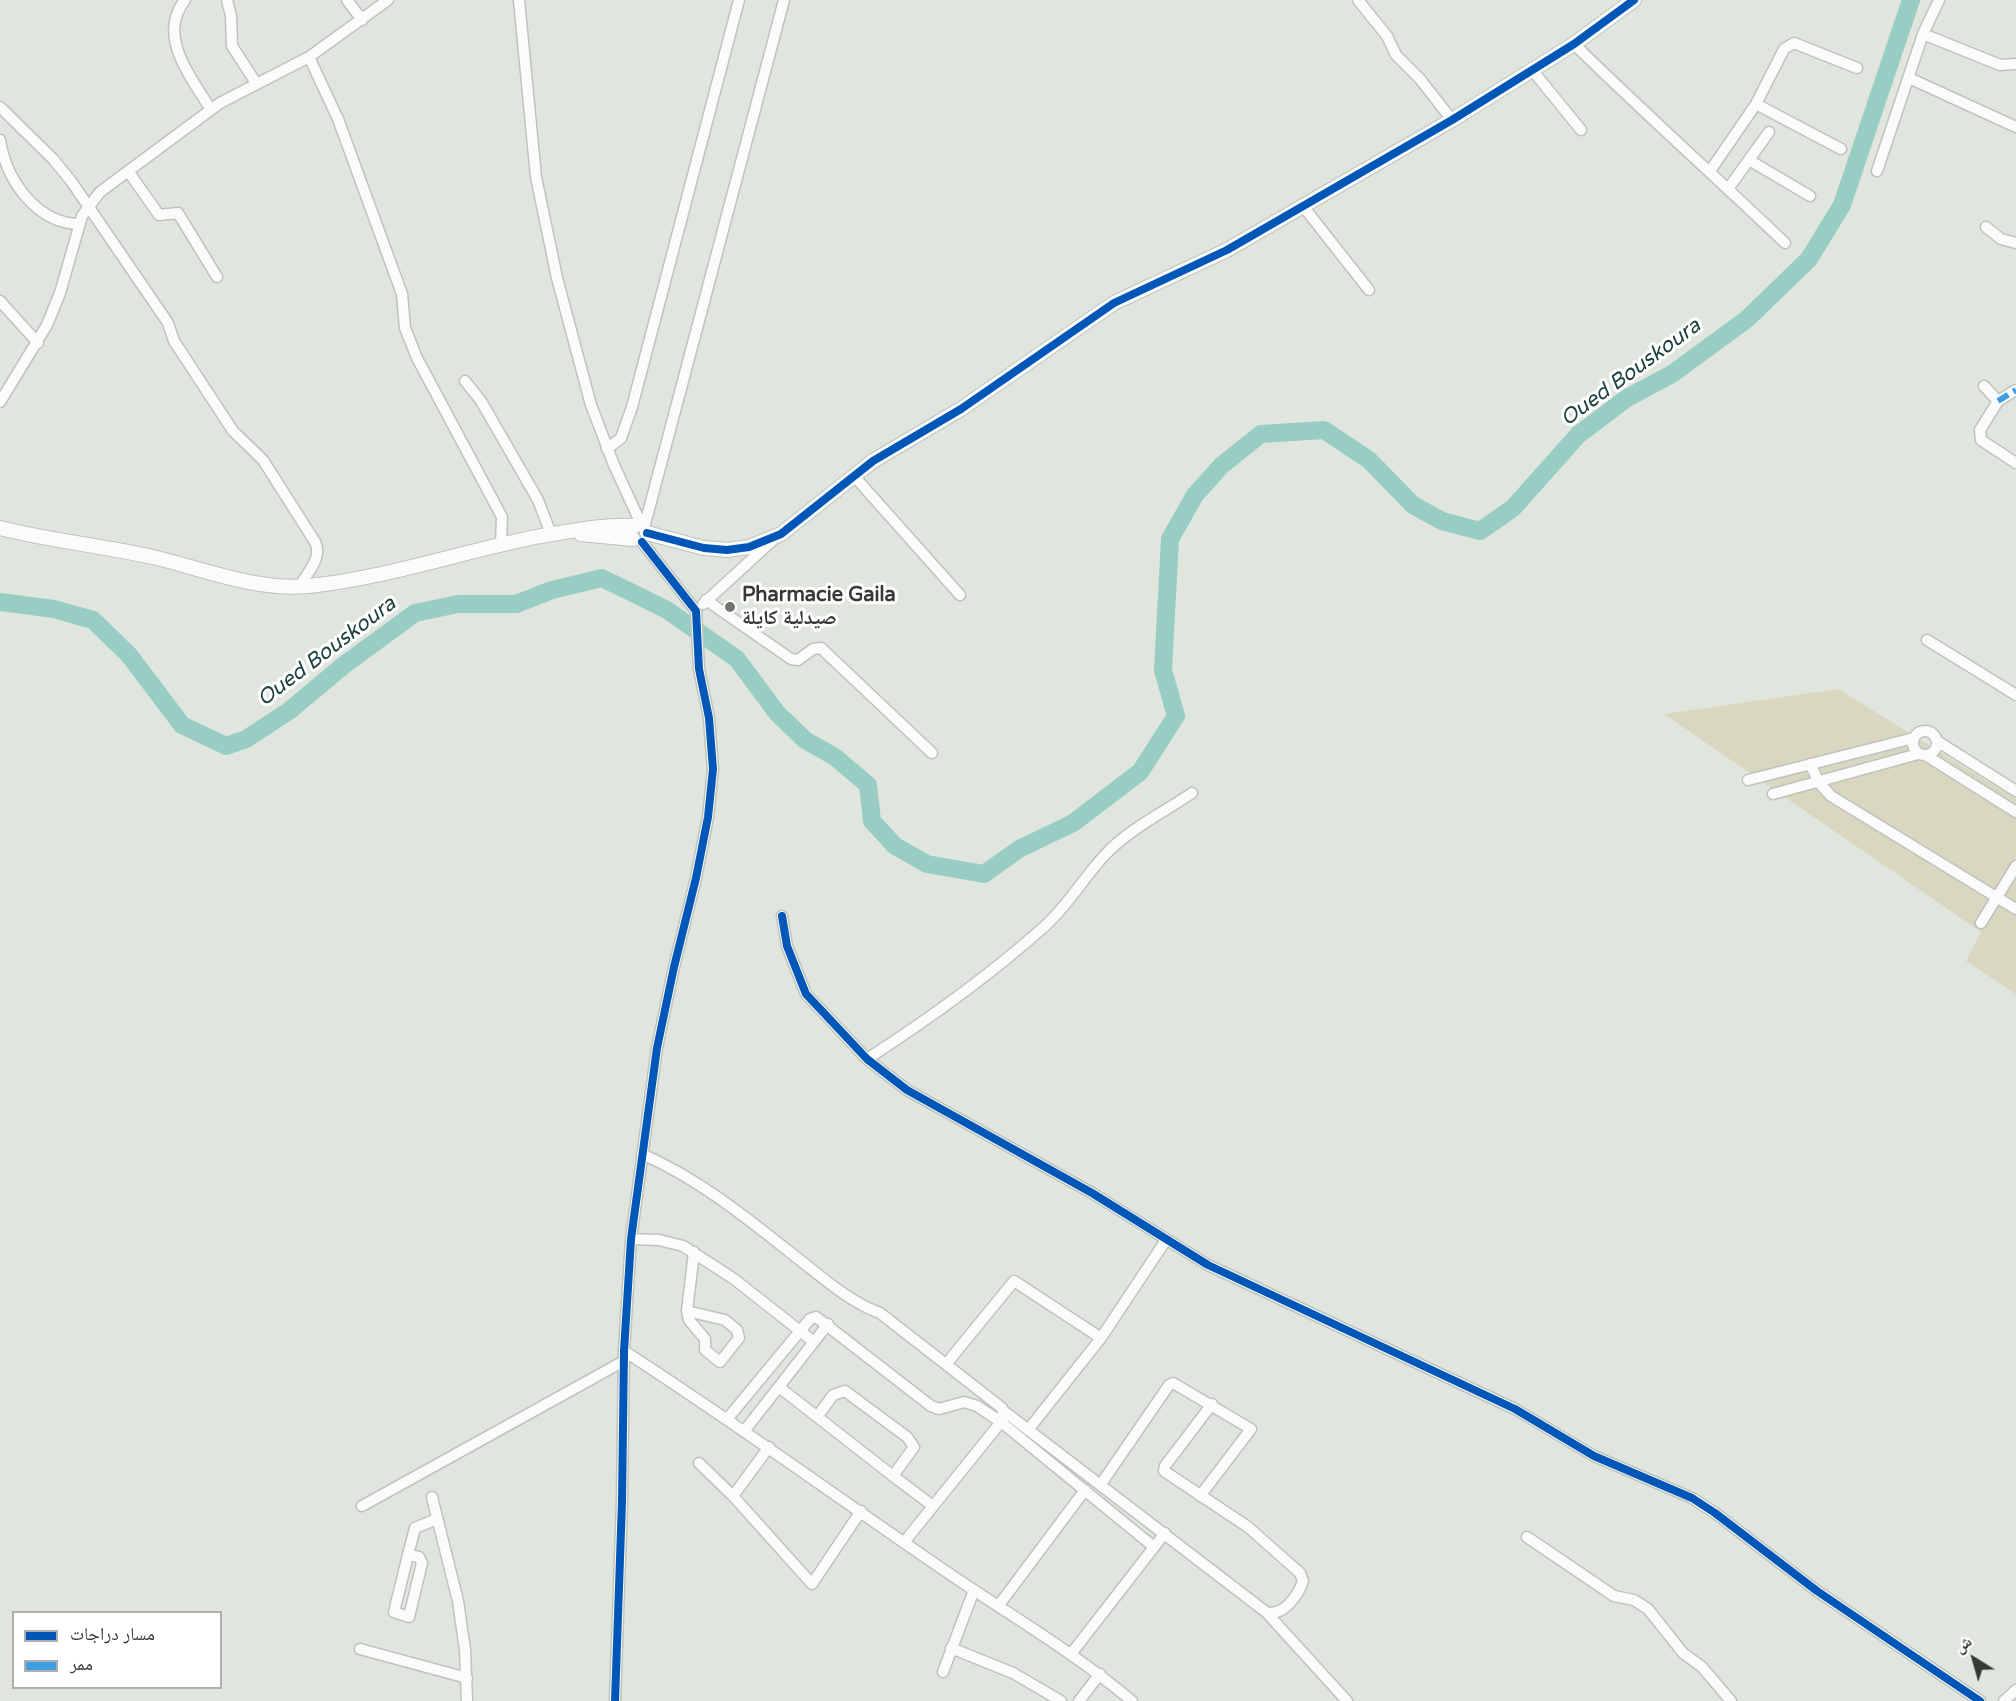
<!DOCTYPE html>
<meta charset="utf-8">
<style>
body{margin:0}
#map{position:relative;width:2016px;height:1701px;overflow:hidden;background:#e0e6de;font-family:"Varela Round","Noto Naskh Arabic",sans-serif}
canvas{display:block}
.legend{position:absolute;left:12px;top:1611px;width:210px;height:78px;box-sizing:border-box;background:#fff;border:2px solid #afb0ae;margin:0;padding:8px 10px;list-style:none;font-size:18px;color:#363a35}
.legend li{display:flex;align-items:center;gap:12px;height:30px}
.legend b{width:30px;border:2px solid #afb0ae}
.north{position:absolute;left:1944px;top:1629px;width:60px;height:60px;-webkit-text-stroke:4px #fff;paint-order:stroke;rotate:323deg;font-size:16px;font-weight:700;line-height:24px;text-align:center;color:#363a35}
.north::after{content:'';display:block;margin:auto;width:21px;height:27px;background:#363a35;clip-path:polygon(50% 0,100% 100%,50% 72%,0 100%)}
</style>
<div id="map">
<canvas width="2016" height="1701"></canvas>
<ul class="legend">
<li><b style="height:8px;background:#0057b8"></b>مسار دراجات</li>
<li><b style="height:8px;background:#3e9ee2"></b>ممر</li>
</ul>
<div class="north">ش</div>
</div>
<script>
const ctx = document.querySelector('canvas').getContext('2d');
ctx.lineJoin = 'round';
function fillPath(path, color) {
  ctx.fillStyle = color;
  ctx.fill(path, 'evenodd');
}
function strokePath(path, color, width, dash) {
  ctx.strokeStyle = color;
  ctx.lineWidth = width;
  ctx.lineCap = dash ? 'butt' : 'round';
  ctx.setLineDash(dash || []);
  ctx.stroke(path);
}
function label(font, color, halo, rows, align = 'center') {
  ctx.font = font + ' "Varela Round","Noto Naskh Arabic",sans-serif';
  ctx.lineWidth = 6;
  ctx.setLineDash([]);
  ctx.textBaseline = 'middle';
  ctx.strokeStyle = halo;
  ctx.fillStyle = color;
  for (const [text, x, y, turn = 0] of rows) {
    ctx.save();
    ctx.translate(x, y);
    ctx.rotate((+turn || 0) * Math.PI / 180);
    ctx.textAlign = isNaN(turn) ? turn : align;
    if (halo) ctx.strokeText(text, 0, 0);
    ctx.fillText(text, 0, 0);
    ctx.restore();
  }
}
fillPath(new Path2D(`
 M1838 689 2016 799V994L1966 961 1981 932 1664 714Z`), '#d9d7c0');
strokePath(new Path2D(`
 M0 602 54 609 93 620 129 655 182 725 226 746 246 739 289 711 344 665 415 613 458 604H516L552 590 602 578 667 610 737 659 777 713 805 740 835 757 868 785 872 821 895 846 927 864 984 874 1019 849 1073 823 1140 772 1176 716 1163 670 1170 539 1195 495 1222 465 1261 434 1324 430 1369 460 1413 505 1442 521 1480 531 1513 508 1578 435 1627 398 1672 374 1747 319 1809 259 1842 205 1911 0`), '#97cdc3', 18);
const minor = new Path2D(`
 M185 0C156 36 192 78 211 110
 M227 0 231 16 232 46 256 83
 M347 0 362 20
 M519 0 536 177 557 278 591 405 614 465 642 526
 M1358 0 1387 36 1396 55 1420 79 1452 120
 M1923 34 2000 65 2016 64
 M1574 44C1643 112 1715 176 1785 243
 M309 57 338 119 402 294 405 328 417 358 502 517 501 544
 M1533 71 1581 130
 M1909 78 2016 127
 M1756 104 1841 149
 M0 107 53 159 71 181 168 323 174 341 233 431 263 460 315 542C323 558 307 573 299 587
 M0 140C6 180 37 224 80 224
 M1749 160 1810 196
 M128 171 159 215 178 213 217 277
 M1710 171 1756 104 1784 49 1794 43 1857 68
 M1877 171 1923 34 1939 0
 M1728 189 1769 132
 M1302 205 1369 290
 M1986 227 2001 239 2016 243
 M0 301 38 343
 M465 381 481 401 538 500 551 534
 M1984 386 1998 401 1980 430 1981 440 2016 463
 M1998 401 2016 390
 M0 402 47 325 60 293 82 216 100 192 220 103 309 57 388 0
 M607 449 621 438 632 407 739 0
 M854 476 960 595
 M644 528 784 0
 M706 600 791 659 798 660 813 649 821 648 932 753
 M703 604 773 540
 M1927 640 2016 695
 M1913 743a12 12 0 1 1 24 0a12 12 0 1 1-24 0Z
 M1937 741 2016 791
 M1927 756 2016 812
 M1810 764 1820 784 1831 796 2016 909
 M1748 780 1914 738
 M1773 794 1918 754
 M782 916 787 946 806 994 867 1059 907 1090 1092 1193 1208 1265 1515 1409 1594 1456 1692 1498 1715 1513 1817 1591 1980 1701
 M1981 923 2016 866
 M867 1059C929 1019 989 976 1045 926 1068 905 1083 879 1103 857 1127 830 1163 813 1192 793
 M642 1154C699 1179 747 1218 796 1257 822 1277 849 1302 880 1313L1002 1408 1004 1416 1001 1422 905 1541
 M631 1239 659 1240 683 1246 734 1279 814 1342
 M687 1311 725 1320 737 1330 739 1338 720 1362 705 1350V1339L689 1320 687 1311 694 1252
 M1101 1338 1166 1240
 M624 1351C742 1427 856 1511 972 1589 1027 1625 1082 1659 1132 1701
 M947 1363 1014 1281 1101 1338 1028 1430
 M779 1387 893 1476 914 1447 907 1437 845 1391 833 1395 817 1417
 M1005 1412 1266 1612C1283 1617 1298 1596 1303 1581L1300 1573 1248 1527 1164 1471 1165 1466 1212 1404
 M728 1418 810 1319 816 1317 931 1406 939 1409 964 1402 977 1406 1001 1422 1154 1547
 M745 1430 828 1324
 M699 1463 733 1496 812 1584 861 1511
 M893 1476 933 1506
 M1101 1484 1169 1385 1173 1383 1251 1429 1200 1496
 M733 1496 769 1447
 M432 1497 458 1601 465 1650 467 1701
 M362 1506 624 1361
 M1527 1537 1614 1596 1634 1600 1648 1609 1683 1653 1702 1667 1731 1701
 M408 1555 419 1557 422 1563 409 1617 394 1612Z
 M408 1555 415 1528 437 1519
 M999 1605 1085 1490
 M1266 1612 1347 1701
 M951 1648 1013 1673 1061 1701
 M360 1649 467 1678
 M1071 1654 1165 1533
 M943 1672 974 1590
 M615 1701 622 1502 624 1351 631 1239 657 1048 674 967 696 878 708 817 713 769 709 718 699 669 696 611 642 542
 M1079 1701 1100 1674
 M2004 1701 2016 1690`);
const tertiary = new Path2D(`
 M0 528C52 541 105 546 157 558 206 570 258 591 309 586 387 578 463 551 541 536 572 531 604 524 635 526
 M647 533 704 548 727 550 749 547 781 534 873 461 961 409 1114 303 1227 250 1452 120 1574 44 1634 0
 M581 534 633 539`);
strokePath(minor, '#bfc3be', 13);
strokePath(tertiary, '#bfc3be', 16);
strokePath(minor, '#fafbfa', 10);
strokePath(tertiary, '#fafbfa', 14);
strokePath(new Path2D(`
 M1998 401 2016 390`), '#3e9ee2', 6, [12, 6]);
strokePath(new Path2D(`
 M647 533 704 548 727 550 749 547 781 534 873 461 961 409 1114 303 1227 250 1452 120 1574 44 1634 0
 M782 916 787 946 806 994 867 1059 907 1090 1092 1193 1208 1265 1515 1409 1594 1456 1692 1498 1715 1513 1817 1591 1980 1701
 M615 1701 622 1502 624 1351 631 1239 657 1048 674 967 696 878 708 817 713 769 709 718 699 669 696 611 642 542`), '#0057b8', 8);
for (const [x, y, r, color] of [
 [730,607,6,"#727670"]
]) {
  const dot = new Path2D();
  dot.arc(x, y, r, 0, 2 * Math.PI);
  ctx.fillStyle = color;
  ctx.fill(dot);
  strokePath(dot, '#fff', 2);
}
label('bold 20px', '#363a35', '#fff', [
 ["Pharmacie Gaila",742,596],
 ["صيدلية كايلة",742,619]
], 'left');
label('italic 21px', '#1d413c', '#fff', [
 ["Oued Bouskoura",1631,373,-36],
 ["Oued Bouskoura",327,652,-37]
]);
</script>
